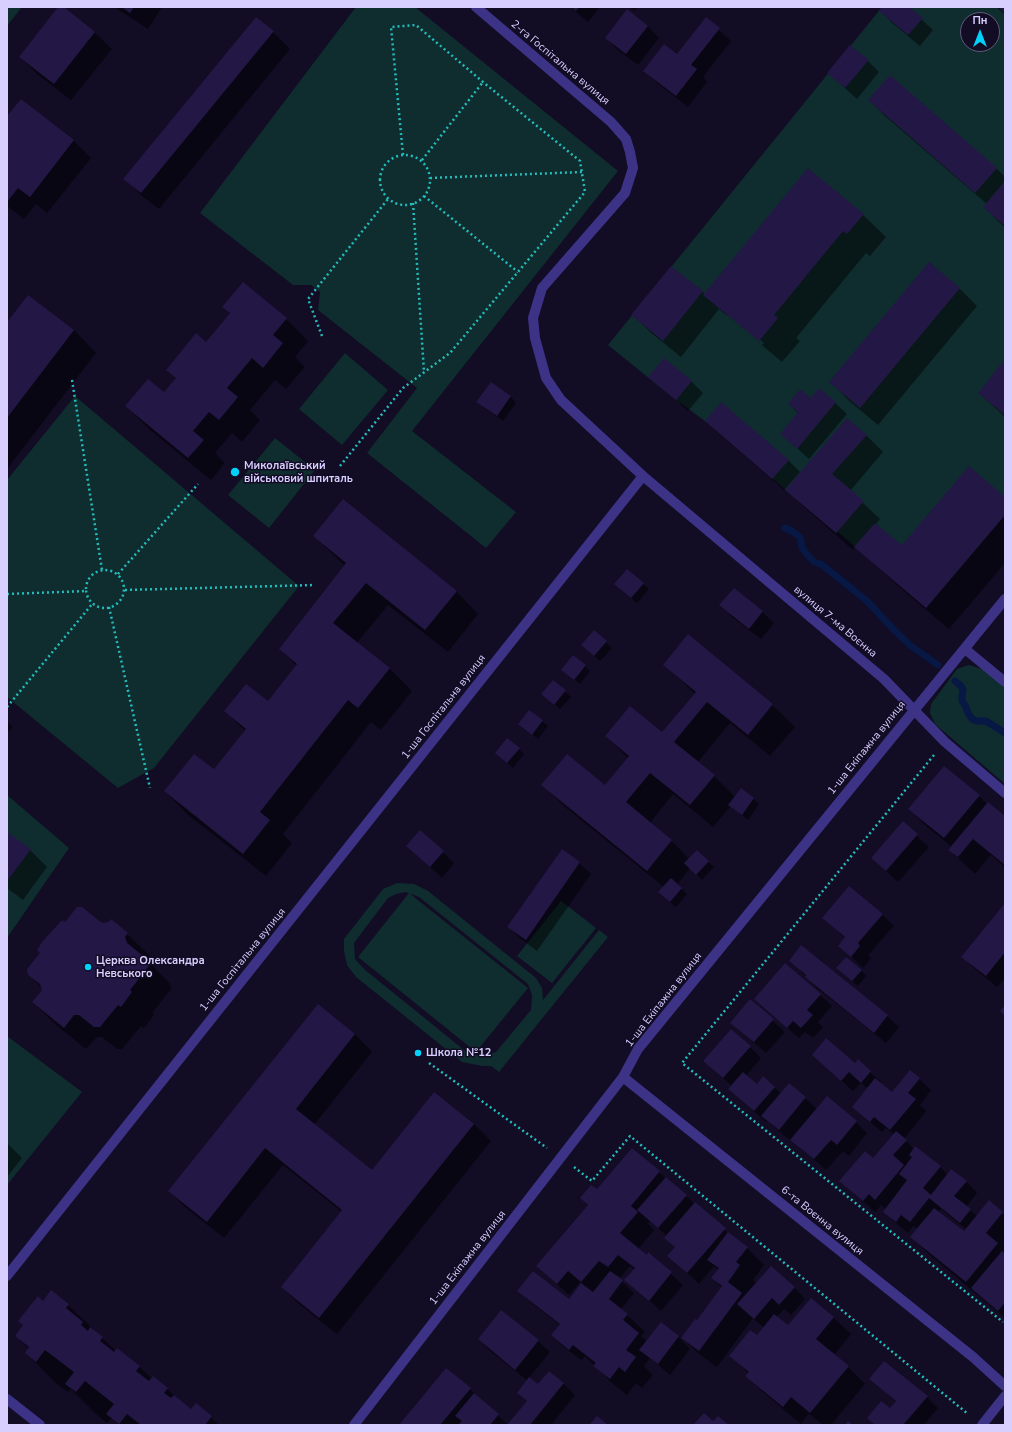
<!DOCTYPE html>
<meta charset="utf-8">
<style>
body{margin:0}
#map{position:relative;width:1012px;height:1432px;overflow:hidden;background:#120c24;font-family:"Nunito Sans",sans-serif}
canvas{display:block}
.frame{position:absolute;inset:0;border:8px solid #d8cfff;pointer-events:none}
.north{position:absolute;left:960px;top:12px;width:40px;height:40px;box-sizing:border-box;background:#120c24;border:1px solid #615a7c;border-radius:50%;rotate:0deg;font-size:11px;font-weight:700;line-height:16px;text-align:center;color:#d8cfff}
.north::after{content:'';display:block;margin:auto;width:14px;height:18px;background:#00d0fa;clip-path:polygon(50% 0,100% 100%,50% 72%,0 100%)}
</style>
<div id="map">
<canvas width="1012" height="1432"></canvas>
<div class="frame"></div>
<div class="north">Пн</div>
</div>
<script>
const ctx = document.querySelector('canvas').getContext('2d');
ctx.lineJoin = 'round';
function fillPath(path, color) {
  ctx.fillStyle = color;
  ctx.fill(path, 'evenodd');
}
function strokePath(path, color, width, dash) {
  ctx.strokeStyle = color;
  ctx.lineWidth = width;
  ctx.lineCap = dash ? 'butt' : 'round';
  ctx.setLineDash(dash || []);
  ctx.stroke(path);
}
function label(font, color, halo, rows, align = 'center') {
  ctx.font = font + ' "Nunito Sans",sans-serif';
  ctx.lineWidth = 3;
  ctx.setLineDash([]);
  ctx.textBaseline = 'middle';
  ctx.strokeStyle = halo;
  ctx.fillStyle = color;
  for (const [text, x, y, turn = 0] of rows) {
    ctx.save();
    ctx.translate(x, y);
    ctx.rotate((+turn || 0) * Math.PI / 180);
    ctx.textAlign = isNaN(turn) ? turn : align;
    if (halo) ctx.strokeText(text, 0, 0);
    ctx.fillText(text, 0, 0);
    ctx.restore();
  }
}
fillPath(new Path2D(`
 M7 7H22L7 26Z
 M356 7H415L618 171 412 431 516 512 486 548 367 453 417 388 318 310 320 292 311 285H293L200 213Z
 M882 7H1005V515L926 608 838 532 836 533 705 421 676 400 608 345ZM968 20H992V44H968Z
 M345 353 388 390 342 445 299 409Z
 M75 396 299 586 154 768 118 788 7 697V480Z
 M275 438 315 470 269 528 228 495Z
 M969 665 985 670 1005 687V784L935 724 930 713 931 704 957 669Z
 M7 795 69 848 7 938Z
 M397 883 414 884 428 891 536 978 542 988 543 1000 599 930 608 937 499 1072 491 1066H482L462 1062 356 977 347 965 344 951V939L383 889ZM406 892 419 897 528 984 532 995 531 1010 496 1052 483 1056 469 1054 364 969 355 959 354 943 388 898 396 894Z
 M409 893 528 988 476 1052 358 957Z
 M561 901 596 928 552 983 517 956Z
 M7 1036 82 1092 7 1185Z`), '#0f2d2e');
fillPath(new Path2D(`
 M60 7H63L94 32 112 49 71 100 37 74 20 57Z
 M114 7H162L148 29Z
 M570 7H600L588 22Z
 M629 7H638L634 11Z
 M883 7H908L933 30 920 46 891 22 880 10Z
 M996 7H1005V15Z
 M706 19 731 41 703 77 707 82 688 107 656 82 644 71 677 56Z
 M648 26 659 38 638 65 618 50 606 38Z
 M273 32 290 49 159 209 142 196 125 179Z
 M868 61 879 72 857 99 828 73Z
 M21 100 74 141 91 158 47 213 36 204 24 219 7 206V118Z
 M869 100 996 168 1005 177V228L984 207 987 204 886 117Z
 M808 169 863 215 886 237 870 256 866 253 796 338 800 341 782 362 719 309 681 357 650 332 633 315 671 267 705 294ZM727 313 764 343 762 345 727 316Z
 M930 263 960 289 977 306 878 425 848 400 831 382Z
 M223 306 286 319 308 341 295 357 305 367 286 389 275 380 250 410 260 420 242 442 232 433 215 453 225 463 211 480 149 429 126 406 164 394 176 379 167 370 206 343 230 314Z
 M7 324 74 330 96 353 7 469Z
 M664 359 692 382 703 393 688 411 650 376Z
 M1005 360V417L979 393Z
 M491 383 511 397 516 403 503 421 483 407 478 402Z
 M811 399 835 403 847 414 809 459 782 434 799 414 789 404Z
 M706 421 788 460 800 472 784 490 717 432Z
 M866 435 883 452 850 491 880 519 876 524 902 547 1005 499V563L949 629 905 592 856 547 853 550 804 507 787 490Z
 M314 536 456 591 478 614 448 652 388 605 357 643 389 668 412 691 381 730 371 722 283 834 292 843 266 876 187 814 165 791 214 771 245 731 226 711 268 703 297 666 280 649 345 566Z
 M643 583 649 589 637 603 621 590Z
 M721 605 762 612 774 623 761 639 732 617Z
 M594 631 612 648 600 661 588 650Z
 M664 664 772 705 795 727 770 756 730 723 698 762 714 776 735 797 741 789 759 804 748 820 731 806 713 827 673 794 650 823 672 841 689 859 697 851 714 867 702 880 690 868 677 885 687 894 676 907 665 898 664 887 565 807 543 785 605 786 628 758 606 736 662 734 695 694Z
 M585 666 590 671 580 684 568 675Z
 M553 681 571 697 560 709 542 694Z
 M530 711 548 726 538 739 519 724Z
 M7 721 13 727 7 734Z
 M519 749 524 754 513 768 502 758Z
 M979 796 987 804 1005 818V867L991 855 975 874 950 850 952 847 926 826 909 809Z
 M903 823 929 847 898 882 872 858Z
 M7 833 30 850 47 867 23 900 7 888Z
 M408 846 443 852 454 863 442 878Z
 M562 851 579 863 591 874 537 951 520 938 508 927Z
 M1005 904V978L997 987 974 968 962 956Z
 M882 914 894 926 868 955 871 958 863 968 840 946 846 939 823 918Z
 M111 921 127 934 150 956 147 959 148 961 170 984 171 989 152 1013 154 1015 144 1028 141 1026 122 1049H117L102 1037H97L86 1049 56 1025 33 1002 43 991 42 988 29 974 65 924H101L109 923Z
 M790 960 887 1016 899 1027 886 1043 817 988Z
 M861 970 866 976 858 986 843 973Z
 M820 995 832 1006 818 1022 823 1027 813 1038 805 1032 799 1038 767 1010Z
 M750 1001 785 1032 766 1053 732 1023Z
 M318 1005 355 1034 372 1052 314 1125 372 1171 474 1124 491 1141 337 1334 299 1304 282 1287 342 1212 283 1165 224 1238 186 1208 169 1191Z
 M750 1047 761 1058 746 1076 757 1085 774 1087 781 1094 789 1084 817 1109 856 1122 867 1133 849 1156 843 1151 826 1170 792 1140 791 1141 767 1121 766 1122 741 1100 730 1089 732 1086 704 1061Z
 M813 1055 855 1064 858 1061 882 1083 881 1084 893 1093 910 1071 931 1090 920 1105 926 1111 904 1139 914 1149 940 1167 948 1175 966 1181 977 1193 966 1207 977 1216 989 1202 1005 1215V1249L1004 1250 1005 1252V1318L929 1254 911 1237 918 1229 913 1226 908 1233 896 1223 884 1212 886 1209 881 1205 875 1212 841 1181 873 1160 895 1135 886 1128 882 1132 853 1107 868 1089 861 1083 853 1091ZM941 1209 966 1229 964 1232 938 1212Z
 M7 1143 22 1158 7 1177Z
 M632 1149 735 1239 747 1248 764 1265 753 1280 757 1284 794 1287 805 1299 791 1315 784 1309 777 1317 789 1327 833 1317 851 1334 834 1355 848 1367 865 1384 831 1425H823L809 1414 801 1424 764 1393 747 1376 749 1374 731 1356 757 1337 764 1328 753 1318 717 1367 700 1355 682 1338 697 1322 722 1288 712 1278 719 1270 714 1266 699 1284 669 1256 676 1248 666 1238 667 1236 650 1221 648 1224 654 1230 638 1249 647 1256 649 1254 683 1285 661 1311 626 1280 635 1270 630 1266 619 1279 634 1293 621 1309 645 1332 641 1336 647 1341 661 1324 679 1337 690 1349 670 1375 650 1358 644 1366 653 1375 642 1388 636 1383 627 1395 612 1383 585 1356 581 1360 564 1347 552 1335 560 1325 530 1302 519 1291 569 1300 582 1283 580 1282 569 1295 537 1266 588 1206 581 1198 597 1191Z
 M43 1302 68 1305 116 1351 139 1366 152 1379 167 1389 191 1411 196 1405 219 1425H119L112 1418 107 1423 97 1415 71 1389 68 1392 57 1384 26 1353 29 1349 16 1336 24 1326 19 1321Z
 M479 1339 538 1341 550 1352 529 1378 538 1386 563 1383 575 1395 551 1425H509L527 1402 518 1392 528 1381 490 1351Z
 M871 1379 927 1397 938 1408 924 1425H875L868 1418 890 1409 896 1402Z
 M470 1389 508 1425H400Z`), '#0007');
strokePath(new Path2D(`
 M785 528 792 531 800 537 802 548 807 554 814 562 821 564 867 601 896 632 911 646 938 665
 M955 681 961 686 963 690 962 696V701L965 705 968 713 972 719 977 721H986L1005 733`), '#061843', 7);
fillPath(new Path2D(`
 M58 7H64L95 32 54 84 19 57Z
 M122 7H134L130 13Z
 M571 7H579L576 11Z
 M882 7H909L923 18 908 35 879 11Z
 M998 7H1005V13Z
 M627 9 648 26 626 54 605 38Z
 M256 17 274 31 141 193 123 179Z
 M706 17 720 28 691 65 697 69 676 96 643 71 664 44 677 54Z
 M850 45 869 60 845 88 827 73Z
 M890 75 997 168 975 193 868 100Z
 M21 99 74 140 30 197 18 188 7 202V116Z
 M808 168 864 214 847 234 843 231 774 315 778 318 759 341 703 295Z
 M1005 181V226L983 207Z
 M929 262 960 288 860 408 829 382Z
 M671 266 703 291 663 341 631 315Z
 M243 282 287 318 273 335 283 343 263 368 252 358 227 388 238 397 219 420 209 412 193 431 204 440 188 458 125 406 148 379 164 392 176 378 166 370 196 333 206 342 230 313 222 307Z
 M28 295 74 330 7 418V322Z
 M664 358 692 381 676 400 648 377Z
 M1005 359V415L978 393Z
 M491 382 511 396 497 416 476 402Z
 M819 388 836 402 797 449 780 434 798 412 788 404 800 389 811 398Z
 M721 402 789 460 772 479 705 421Z
 M847 418 867 435 832 474 864 501 836 533 785 490Z
 M969 466 1005 497V515L926 608 854 547 875 523 902 545Z
 M343 499 457 591 425 630 366 583 333 623 390 668 358 708 348 700 260 812 270 820 243 854 164 791 194 754 214 769 246 729 224 711 246 684 268 701 297 664 279 649 346 563 313 536Z
 M627 569 644 583 631 598 614 584Z
 M734 588 763 611 749 629 719 605Z
 M594 630 607 641 594 656 581 645Z
 M688 634 773 704 748 735 707 702 674 742 715 775 690 805 650 773 626 802 672 840 647 871 541 785 567 754 605 785 629 756 605 736 630 706 662 732 696 692 663 665Z
 M573 655 586 665 574 680 561 670Z
 M553 680 566 690 554 705 541 694Z
 M529 710 543 720 532 735 518 724Z
 M507 738 520 748 507 763 495 753Z
 M944 766 980 795 944 838 908 809Z
 M741 788 754 798 742 815 728 805Z
 M988 802 1005 816V865L973 839 958 857 948 850Z
 M903 821 918 834 886 871 871 858Z
 M420 830 444 851 430 867 406 846Z
 M7 832 31 849 7 881Z
 M562 849 580 862 526 940 507 927Z
 M697 850 709 861 696 875 684 863Z
 M671 878 682 888 670 902 658 892Z
 M849 886 883 914 858 943 860 946 851 957 838 946 845 937 822 918Z
 M1005 903V952L986 976 961 957Z
 M77 907H82L102 923 109 922 111 919 128 933 125 937 127 943 148 960 149 966 130 990 132 992 121 1007 118 1005 100 1027H94L79 1015H74L64 1028 32 1002 42 990 40 984 28 975 27 969 40 953 37 950 42 942 62 920 65 922Z
 M801 945 888 1015 874 1033 805 977 806 975 789 961Z
 M846 957 862 970 852 981 836 968Z
 M785 963 821 994 807 1010 813 1015 801 1028 793 1021 787 1028 754 999Z
 M750 999 774 1019 754 1042 730 1023Z
 M318 1004 355 1034 296 1109 372 1170 434 1092 474 1124 319 1318 281 1287 342 1210 265 1148 207 1222 168 1191Z
 M1005 1005V1016L1000 1011Z
 M731 1029 751 1046 723 1078 703 1061Z
 M826 1038 855 1063 858 1059 871 1071 861 1083 849 1072 841 1081 812 1055Z
 M910 1070 920 1078 908 1093 916 1099 890 1130 874 1117 870 1122 852 1107 875 1078 892 1092Z
 M743 1072 757 1084 763 1076 775 1087 754 1111 728 1089Z
 M789 1083 806 1097 779 1130 761 1116Z
 M827 1096 857 1121 837 1145 831 1140 814 1159 790 1140Z
 M896 1131 907 1140 893 1155 904 1165 875 1200 869 1194 863 1201 839 1181 865 1151 873 1158Z
 M915 1146 941 1166 923 1188 931 1195 951 1169 967 1181 954 1196 971 1209 960 1223 929 1198 910 1222 901 1215 896 1222 883 1212 907 1180 899 1174 912 1157 909 1155Z
 M632 1148 660 1171 631 1206 638 1212 620 1233 647 1255 648 1252 672 1272 649 1301 624 1280 635 1268 618 1255 608 1267 599 1261 581 1282 568 1271 557 1284 536 1266 588 1205 580 1198 591 1185 597 1189Z
 M666 1177 687 1195 658 1228 637 1210Z
 M989 1200 1003 1212 986 1233 998 1243 966 1282 910 1237 934 1208 964 1231Z
 M695 1202 726 1228 687 1273 667 1256 675 1247 664 1238Z
 M728 1232 748 1247 736 1262 740 1265 728 1282 742 1293 699 1351 681 1338 695 1319 697 1320 722 1286 711 1278 719 1268 707 1260Z
 M1002 1251 1005 1254V1302L998 1311 971 1288Z
 M771 1266 795 1287 779 1305 772 1298 754 1319 737 1304Z
 M533 1271 569 1299 581 1283 593 1292 610 1271 623 1280 609 1299 628 1314 623 1320 639 1333 626 1350 636 1357 625 1372 619 1367 610 1379 593 1366 596 1363 573 1345 569 1350 551 1335 560 1324 517 1291Z
 M51 1290 69 1304 66 1308 83 1322 81 1325 88 1331 90 1327 103 1337 100 1341 114 1352 117 1348 140 1366 136 1371 149 1381 153 1376 168 1388 164 1393 171 1398 174 1395 191 1409 196 1403 212 1416 205 1425H141L127 1414 119 1424 106 1414 114 1404 85 1381 76 1392 65 1384 74 1372 45 1350 36 1362 25 1353 29 1347 15 1336 23 1325 18 1321 38 1296 43 1301Z
 M811 1298 834 1317 816 1339 849 1366 810 1413 791 1397 783 1407 745 1376 749 1372 729 1356 750 1330 757 1335 774 1314 788 1325Z
 M501 1310 539 1340 515 1370 478 1339Z
 M661 1322 679 1336 658 1364 639 1350Z
 M884 1361 928 1396 903 1425H875L867 1418 881 1401 890 1408 896 1401 869 1379Z
 M446 1368 471 1388 440 1425H399Z
 M549 1371 564 1383 530 1425H507L527 1401 517 1393 529 1377 538 1384Z
 M474 1393 499 1414 490 1425H458L462 1421 455 1416Z
 M704 1413 713 1421 718 1416 729 1425H693Z
 M597 1416 608 1425H589Z
 M848 1421 853 1425H845Z`), '#231746');
strokePath(new Path2D(`
 M380 180a25 25 0 1 1 50 0a25 25 0 1 1-50 0Z
 M422 160 483 82
 M430 178 582 172
 M424 196 518 272
 M413 203 424 372
 M322 336 308 299 388 199
 M72 380 102 570
 M340 466 403 388 450 353 585 192 580 161 483 82 416 25 391 27 403 155
 M86 589a19 19 0 1 1 38 0a19 19 0 1 1-38 0Z
 M118 574 198 484
 M125 590 315 585
 M7 594 87 591
 M109 607 150 788
 M7 707 93 603
 M934 755 682 1063 1003 1322
 M429 1063 547 1148
 M574 1167 592 1181 630 1136 968 1414`), '#24bcbd', 2.5, [2, 3]);
strokePath(new Path2D(`
 M476 7 611 122 626 139 630 152 633 168 625 193 542 288 533 318 535 338 546 378 561 400 643 476 884 679 945 742 1005 793
 M965 649 1005 682
 M623 1077 973 1357 1005 1386
 M7 1276 643 476
 M7 1399 40 1425
 M354 1425 623 1077 638 1049 1005 599
 M982 1425 1005 1396`), '#3c3387', 10);
for (const [x, y, r, color] of [
 [235,472,5,"#00d0fa"],
 [88,967,4,"#00d0fa"],
 [418,1053,4,"#00d0fa"]
]) {
  const dot = new Path2D();
  dot.arc(x, y, r, 0, 2 * Math.PI);
  ctx.fillStyle = color;
  ctx.fill(dot);
  strokePath(dot, '#120c24', 1.5);
}
label('11px', '#d8cfff', '#120c24', [
 ["2-га Госпітальна вулиця",560,63,40],
 ["вулиця 7-ма Воєнна",835,622,40],
 ["1-ша Госпітальна вулиця",444,707,-52],
 ["1-ша Екіпажна вулиця",867,748,-51],
 ["1-ша Госпітальна вулиця",243,960,-51],
 ["1-ша Екіпажна вулиця",664,1000,-52],
 ["6-та Воєнна вулиця",822,1221,39],
 ["1-ша Екіпажна вулиця",468,1258,-52]
]);
label('bold 11px', '#d8cfff', '#120c24', [
 ["Миколаївський",244,466],
 ["військовий шпиталь",244,479],
 ["Церква Олександра",96,961],
 ["Невського",96,974],
 ["Школа №12",426,1053]
], 'left');
</script>
